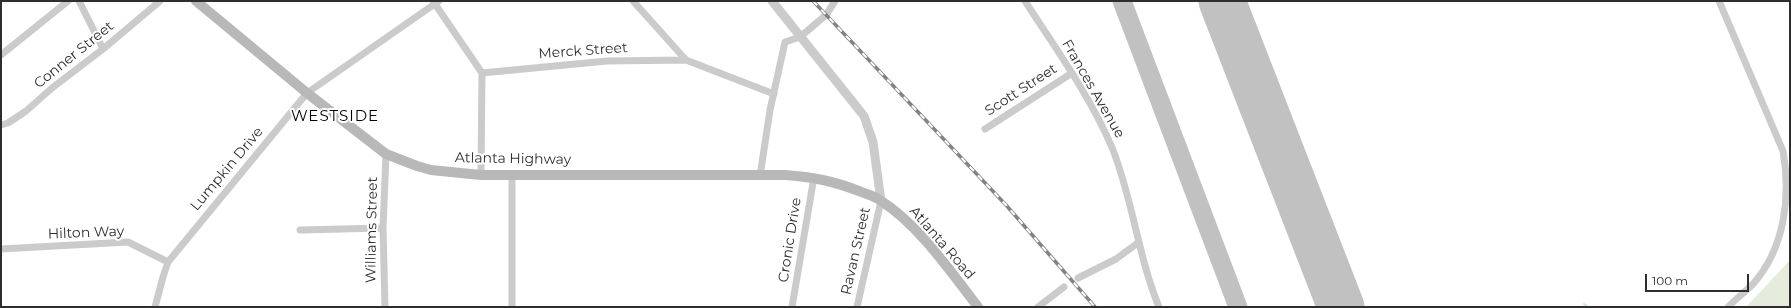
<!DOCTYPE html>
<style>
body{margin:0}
#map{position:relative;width:1791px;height:308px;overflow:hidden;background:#fff;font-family:Montserrat,sans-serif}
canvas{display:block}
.frame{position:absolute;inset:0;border:2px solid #2e2e2e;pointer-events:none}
.scale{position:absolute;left:1645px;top:274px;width:104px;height:18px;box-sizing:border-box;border:2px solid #2e2e2e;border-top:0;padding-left:5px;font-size:12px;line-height:14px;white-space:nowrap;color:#2e2e2e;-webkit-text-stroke:3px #fff;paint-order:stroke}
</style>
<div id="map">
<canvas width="1791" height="308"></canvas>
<div class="frame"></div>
<div class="scale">100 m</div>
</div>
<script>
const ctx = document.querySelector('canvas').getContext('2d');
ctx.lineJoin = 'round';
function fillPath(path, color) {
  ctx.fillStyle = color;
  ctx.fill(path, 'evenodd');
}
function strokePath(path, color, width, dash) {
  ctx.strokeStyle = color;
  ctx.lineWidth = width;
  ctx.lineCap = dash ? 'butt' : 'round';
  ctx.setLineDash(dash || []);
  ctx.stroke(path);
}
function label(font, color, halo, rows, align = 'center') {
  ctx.font = font + ' Montserrat,sans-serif';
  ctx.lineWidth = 4;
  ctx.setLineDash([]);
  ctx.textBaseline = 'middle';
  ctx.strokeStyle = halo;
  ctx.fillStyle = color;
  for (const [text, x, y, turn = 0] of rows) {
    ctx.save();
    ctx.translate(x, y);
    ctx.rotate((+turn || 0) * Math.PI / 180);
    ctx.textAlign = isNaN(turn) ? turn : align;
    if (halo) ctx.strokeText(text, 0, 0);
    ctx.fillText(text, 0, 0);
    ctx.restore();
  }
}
fillPath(new Path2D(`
 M1790 260V307H1746Z`), '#e6ecdb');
strokePath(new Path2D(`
 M1584 304 1588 307`), '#c6e3ec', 2);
strokePath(new Path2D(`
 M1122 1 1238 307`), '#c1c1c1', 19);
strokePath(new Path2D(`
 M1222 1 1341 307`), '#c1c1c1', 47);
strokePath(new Path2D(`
 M79 1 103 49
 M433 1 482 73 481 175
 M633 1 686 60 774 94
 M1025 1C1056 49 1091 97 1113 150 1133 201 1138 256 1159 307
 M1719 1 1783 151C1791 196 1785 248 1753 284 1745 292 1736 299 1728 307
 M1 55 68 1
 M482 73 607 61 686 60
 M1 125 8 123 26 111 52 88 103 49 160 1
 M985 129 1072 73
 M512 174V307
 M760 176 770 110 785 42 800 37 826 15 835 1
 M300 230 383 228
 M1 249 128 242 168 262
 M1078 278 1116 259 1139 242
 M155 307 163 277 168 262 307 93 439 1
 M385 307 383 228 386 154
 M792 307 814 177
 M857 307 881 201
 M1038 307 1064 287`), '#cbcbcb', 7);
strokePath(new Path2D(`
 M772 1 864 116 873 142 881 201`), '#cbcbcb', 9);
strokePath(new Path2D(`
 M196 1 307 93 386 154 417 166 431 170 481 175H785C813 177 833 181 859 191 866 194 875 196 881 201 918 224 951 272 978 307`), '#b8b8b8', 10);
const rail = new Path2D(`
 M813 1 1006 205 1095 307`);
strokePath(rail, '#838383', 3.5);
strokePath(rail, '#fff', 2, [6]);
label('14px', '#2e2e2e', '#fff', [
 ["Merck Street",583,51,-4],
 ["Conner Street",74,55,-39],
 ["Frances Avenue",1093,89,60],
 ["Scott Street",1021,90,-33],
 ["Atlanta Highway",513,159,1],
 ["Lumpkin Drive",227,169,-50],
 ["Williams Street",372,230,-89],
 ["Hilton Way",86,233,-2],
 ["Cronic Drive",790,240,-81],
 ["Atlanta Road",942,243,49],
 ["Ravan Street",856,251,-77]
]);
ctx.letterSpacing = '1px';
label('15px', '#000', '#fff', [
 ["WESTSIDE",335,117]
]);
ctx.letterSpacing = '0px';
</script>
